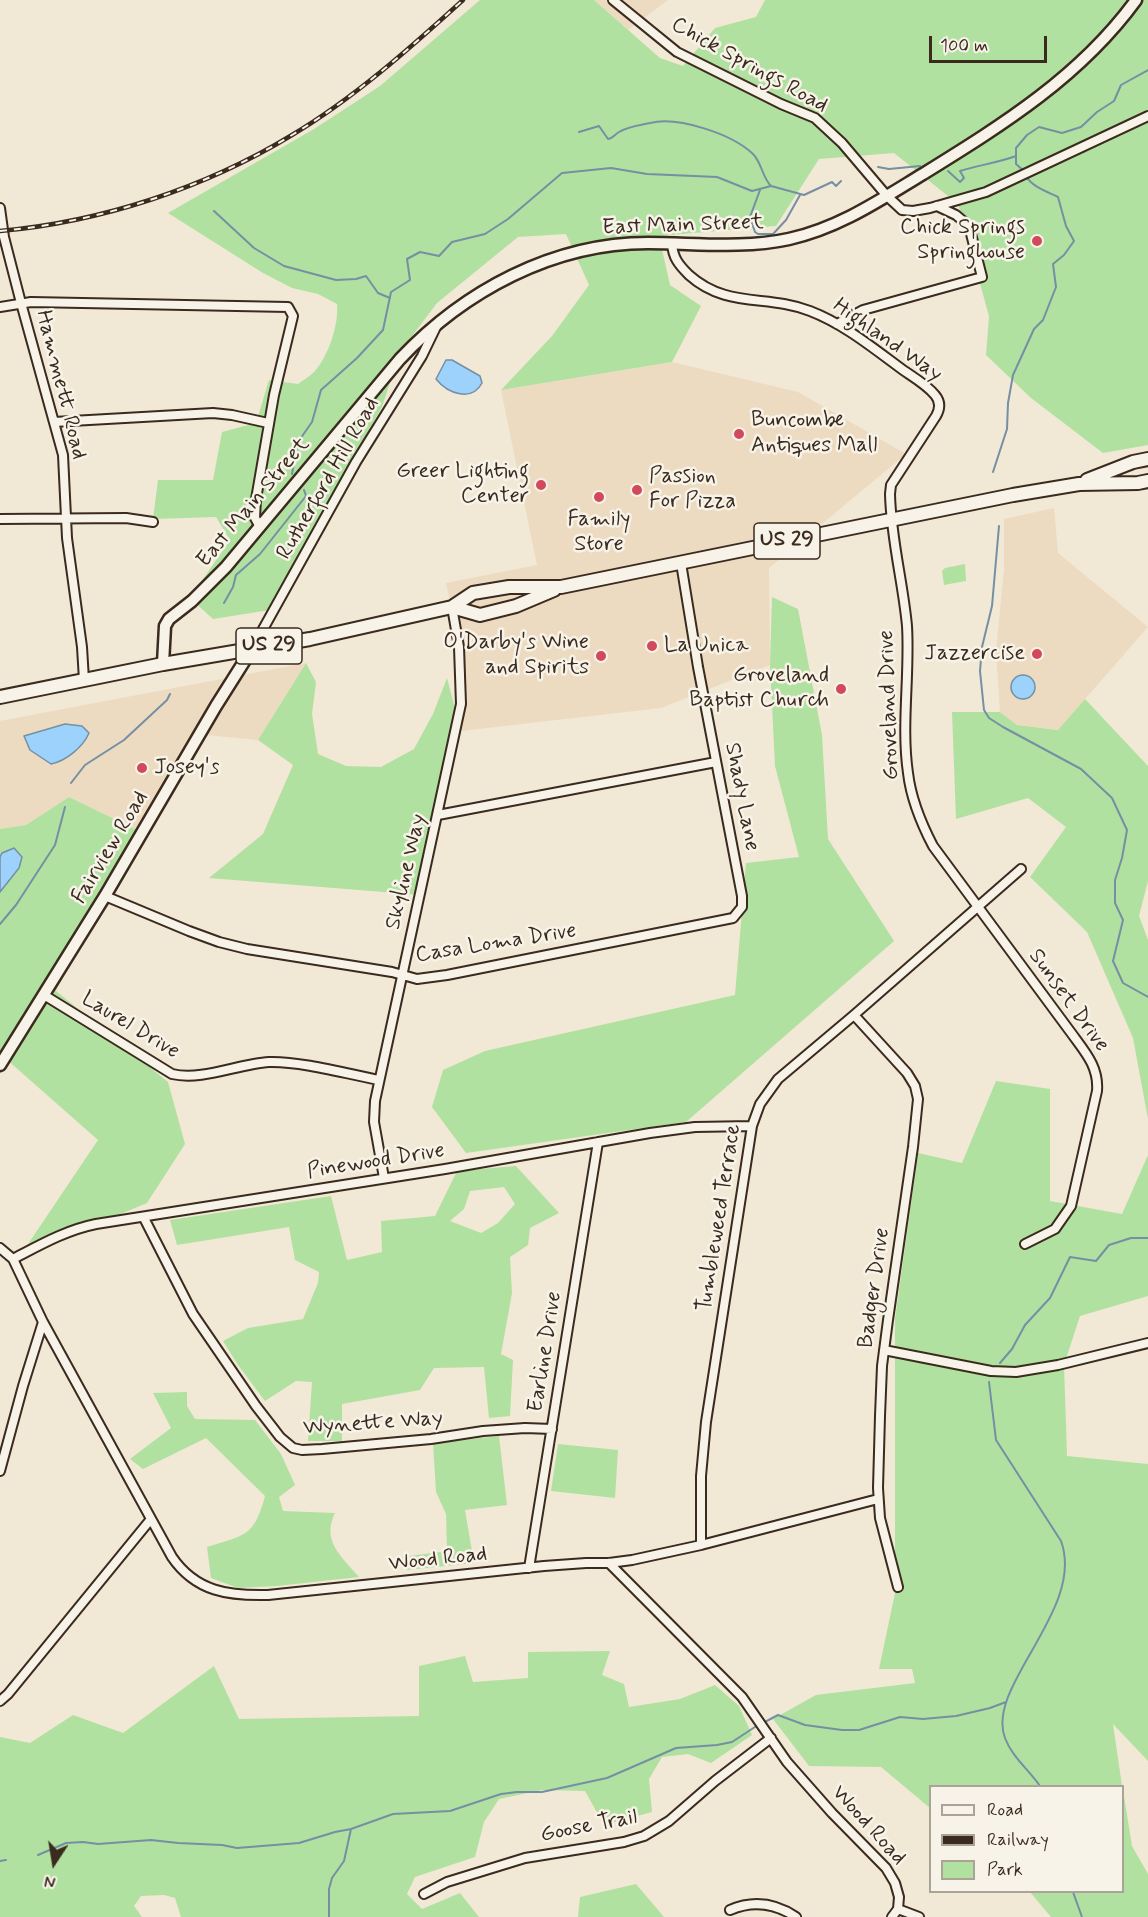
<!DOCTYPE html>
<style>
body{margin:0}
#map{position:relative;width:1148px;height:1917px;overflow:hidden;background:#f2e8d6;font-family:Mynerve,sans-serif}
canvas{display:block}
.legend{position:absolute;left:929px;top:1785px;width:195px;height:108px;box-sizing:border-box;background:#f7f3e8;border:2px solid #aca397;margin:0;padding:8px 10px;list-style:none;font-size:18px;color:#3b2a1e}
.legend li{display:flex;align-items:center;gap:12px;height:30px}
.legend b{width:30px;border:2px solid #aca397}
.north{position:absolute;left:24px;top:1833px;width:60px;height:60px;-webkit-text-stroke:4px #f7f3e8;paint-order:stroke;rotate:192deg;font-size:16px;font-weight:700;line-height:24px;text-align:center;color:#3b2a1e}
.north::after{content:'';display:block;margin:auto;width:21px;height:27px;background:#3b2a1e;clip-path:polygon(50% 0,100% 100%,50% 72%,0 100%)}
.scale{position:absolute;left:929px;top:36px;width:118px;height:27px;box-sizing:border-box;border:3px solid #3b2a1e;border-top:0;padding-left:8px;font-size:18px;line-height:21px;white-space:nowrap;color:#3b2a1e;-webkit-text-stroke:4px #f7f3e8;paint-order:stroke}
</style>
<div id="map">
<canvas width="1148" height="1917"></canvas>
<ul class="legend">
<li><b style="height:8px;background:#f7f3e8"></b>Road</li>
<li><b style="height:8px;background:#3b2a1e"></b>Railway</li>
<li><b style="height:16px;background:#b1e1a0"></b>Park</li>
</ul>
<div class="north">N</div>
<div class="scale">100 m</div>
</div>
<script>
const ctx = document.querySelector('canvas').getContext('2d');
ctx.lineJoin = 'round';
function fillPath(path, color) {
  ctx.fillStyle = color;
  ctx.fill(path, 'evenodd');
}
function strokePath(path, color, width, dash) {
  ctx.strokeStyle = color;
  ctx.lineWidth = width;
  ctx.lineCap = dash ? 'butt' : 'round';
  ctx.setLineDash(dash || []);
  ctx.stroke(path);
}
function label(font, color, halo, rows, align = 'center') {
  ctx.font = font + ' Mynerve,sans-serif';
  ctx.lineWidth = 5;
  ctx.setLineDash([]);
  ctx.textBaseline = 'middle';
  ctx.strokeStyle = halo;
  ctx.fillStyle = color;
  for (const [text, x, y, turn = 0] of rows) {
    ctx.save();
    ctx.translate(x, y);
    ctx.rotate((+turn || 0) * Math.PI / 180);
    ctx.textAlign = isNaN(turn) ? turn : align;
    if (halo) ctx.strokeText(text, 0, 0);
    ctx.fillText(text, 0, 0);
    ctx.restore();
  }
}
fillPath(new Path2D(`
 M594 0H668L628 30Z
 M672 362 798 392 906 454 769 568 770 665 661 708 461 731 456 629 446 583 537 565 501 390Z
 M1054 508 1058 553 1148 627 1058 730 1017 725 1000 712 996 651 1004 569V519Z
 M306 663 258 740 196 734 139 831 69 797 26 825 0 829V721Z`), '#ecdbc1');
fillPath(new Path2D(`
 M480 0H594L660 58 683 66 715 28 756 17 765 0H1148V445L1103 453 1031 398 986 355 989 316 958 204 894 153 819 159 776 226 659 236 670 285 701 306 672 362 501 390 552 336 589 285 566 234 518 237 437 303 400 352 382 407 270 610 213 619 190 598 230 540 216 517 153 519 158 480H213L222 432 256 423 269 380 298 384C303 380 309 377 314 372 328 357 339 325 337 304L318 294 292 288 263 273 168 213 314 129 380 86Z
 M965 564 966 581 944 585 942 571 945 568Z
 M772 597 798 609 822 735 828 839 894 941 686 1122 466 1153 432 1107 443 1070 485 1051 735 995 746 863 799 857 775 766 770 665Z
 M306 663 316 682 312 714 318 754 346 766 381 767 414 749 433 714 447 678 461 731 421 895 209 878 263 834 293 765 258 740Z
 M1085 699 1148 766V881L1139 916 1148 940V1119L1133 1038 1087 932 1030 877 1066 827 1028 798 956 819 952 712H1000L1017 725 1058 730Z
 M69 797 139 831 56 991 168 1082 185 1144 147 1203 20 1256 98 1140 5 1058 0 1064V829L26 825Z
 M996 1081 1050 1089V1201L1122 1214 1148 1155V1296L1080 1316 1064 1365 1067 1456 1148 1464V1761L1113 1724 1122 1786H930V1808L881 1767 809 1766 773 1719 816 1695 915 1683 912 1669H879L895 1593V1319L918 1153 962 1163Z
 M516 1166 559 1213 530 1228 528 1245 510 1257 512 1293 501 1354 513 1360 510 1416 489 1418 484 1367 434 1368 420 1390 342 1404V1441H308L312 1382 296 1381 265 1401 238 1365 223 1341 248 1328 303 1319 318 1283 319 1272 295 1260 289 1227 177 1245 170 1220 331 1196 347 1260 382 1252 381 1221 435 1216 457 1171ZM504 1187 515 1204 498 1223 481 1233 450 1221 464 1209 470 1191Z
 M187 1392V1406L195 1419 255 1420 281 1454 295 1485 279 1497 283 1511 335 1513C321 1541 342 1557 359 1577L277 1586 238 1588 211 1578 207 1547C245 1535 254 1537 265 1496L206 1438 143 1469 130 1459 171 1428 153 1393Z
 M499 1436 507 1505 465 1510 474 1563 407 1570 402 1557 447 1551 446 1514 436 1492 433 1443Z
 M558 1444 618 1450 615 1498 551 1491Z
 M610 1651 602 1675 624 1684 629 1707 680 1699 715 1685 739 1706 752 1735 711 1763 688 1754 662 1757 649 1779 652 1812 604 1825 585 1791 542 1790 499 1799 484 1822 475 1857 415 1877 407 1894 422 1909 460 1893 479 1917H181L175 1898 164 1895 141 1896 134 1906 142 1917H0V1737L30 1743 73 1715 123 1733 214 1666 239 1719 419 1716V1666L465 1656 473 1682 528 1678V1652Z
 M1123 1790 1132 1846 1148 1874V1917H1051L1030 1892H1122Z
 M636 1884 664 1917H578L580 1897Z`), '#b1e1a0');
const water = new Path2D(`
 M446 360H452L480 376 482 383C472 402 448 394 436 379Z
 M1011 687a12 12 0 1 1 24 0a12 12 0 1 1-24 0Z
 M65 724 82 726 89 733C83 747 66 761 51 764L30 750 24 736Z
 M14 848 22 857 19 868 0 892V857L2 853Z`);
fillPath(water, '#9cd2fb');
strokePath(water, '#758fa3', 1.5);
strokePath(new Path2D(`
 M579 132 599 126 608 139C614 138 614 135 619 132 626 127 641 125 650 123 678 116 732 134 753 154 762 163 762 177 771 186
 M878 167 889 169 920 166
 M948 171 960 182 964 178 960 171C979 165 997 163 1016 156
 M1024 171 1016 164V148L1027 135 1039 127 1062 133 1081 127 1097 112 1114 101 1121 85 1148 70
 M760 190 750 217 755 232 758 234H773L786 220 800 195
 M214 211 254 248 284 266 336 280 356 279 366 276 378 293 390 298
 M993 472 1007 429 1008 403 1013 375 1034 329 1043 320 1056 287 1053 264 1064 255 1074 241 1066 226 1058 197C1048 192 1032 187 1026 176
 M292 474 298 442 312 422 321 390 357 358 383 330 391 292 410 280 407 259 420 252 439 256 452 242 485 234 508 219 562 173 611 168 647 174 717 177 752 191 771 186 804 195 832 182 836 186 841 181
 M999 526 992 606 982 647 980 671 984 710 989 718 1003 727 1081 769 1112 798 1127 830 1122 858 1115 880V903L1123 920 1113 961 1123 983 1148 997
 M224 603 233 587 236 575 260 554 306 496 304 490
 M71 783 85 765 124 740 167 700 170 694
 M0 924 16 905 55 845 65 807
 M1000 1363 1012 1349 1025 1325 1050 1298 1070 1257 1096 1261 1109 1245 1131 1238H1148
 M989 1382 996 1440 1061 1541C1086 1609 985 1686 1005 1738 1012 1757 1029 1770 1040 1786
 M763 1723 778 1715 805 1725 842 1730H859L900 1717 923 1719 956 1716 990 1708 1006 1702
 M38 1855 66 1843 83 1842 98 1844 151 1840 178 1843 222 1845 237 1848 299 1843 335 1832 351 1829 393 1814 450 1811 501 1794 517 1792H542L607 1778 676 1748 717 1745 732 1742 758 1725
 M0 1861 6 1860
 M1073 1892 1082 1917
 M329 1917V1889L332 1878 344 1861 351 1829`), '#758fa3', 2);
const street = new Path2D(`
 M613 0 677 52 781 104 815 118 842 143 887 196 902 210 913 211 930 208 986 192 1148 116
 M0 208 4 237 21 303 63 455 67 538 82 647 84 680
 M672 244C673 258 679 265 689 275 727 309 767 294 810 311 844 324 873 348 903 370 913 377 927 385 935 395 941 402 940 409 936 416L891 485 890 494C891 539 903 582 907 626 910 675 901 725 908 773 911 799 921 823 933 846L1072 1034C1085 1052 1099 1067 1097 1091L1071 1206 1055 1229 1025 1244
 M0 307 31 302 288 307 293 316 274 395 256 499 255 518 260 527
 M837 324 863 310 982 277 969 226 956 215 937 206
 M54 422 213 413 232 415 268 423
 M0 519 126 518 153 522
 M252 649 356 462 422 356 436 327
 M438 815 716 762
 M105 896 189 931 219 942 247 949 392 972 417 979 447 975 733 918 742 907V896L698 667 681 563
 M44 995 172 1074C202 1081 238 1064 269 1062 300 1061 348 1074 379 1080
 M854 1015 907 1073 915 1086 918 1099 913 1147 888 1320 882 1366 880 1416 878 1488 880 1518 898 1587
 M384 1178 374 1122 375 1101 461 704 459 647 452 607
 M144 1218 193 1314 256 1406 280 1437 293 1448 302 1450 322 1449 431 1439 483 1431 525 1428 552 1429
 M0 1248 13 1259 43 1322 172 1557C196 1592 229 1596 268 1595L544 1566 586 1563H609L632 1560 701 1545 878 1499
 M13 1259C40 1245 66 1230 96 1224L445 1169 650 1133 695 1127 752 1126
 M884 1350 991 1371 1016 1372 1058 1365 1148 1343
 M0 1471 23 1386 43 1322
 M701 1545V1476L706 1422 752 1126 760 1104 778 1079 854 1015 1021 869
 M609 1563 742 1697 787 1762 832 1813 886 1868 895 1883 899 1897 898 1909 892 1917
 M529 1568 598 1142
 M0 1701 8 1694 151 1519
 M424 1894 447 1882 525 1858 624 1842 644 1836 669 1821 715 1781 771 1738
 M898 1909 919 1917
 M730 1910C753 1900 775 1903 796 1917`);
const secondary = new Path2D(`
 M163 664 165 626 169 619 192 601 226 567 400 359C464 291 553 243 648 243 695 243 743 249 789 239 839 228 880 200 923 174 1002 125 1080 77 1136 0
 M0 1065 105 896 216 706 252 649`);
const primary = new Path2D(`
 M1087 480 1133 462 1148 459
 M452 607 480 615 516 606 554 590
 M0 697 163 664 310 639 452 607 473 593 509 587H561L1013 495 1079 484 1138 483 1148 481`);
strokePath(street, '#3b2a1e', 12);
strokePath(secondary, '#3b2a1e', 15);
strokePath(primary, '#3b2a1e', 16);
strokePath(street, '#f7f3e8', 8);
strokePath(secondary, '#f7f3e8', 10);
strokePath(primary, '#f7f3e8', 12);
const rail = new Path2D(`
 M0 231C101 222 205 188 292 135 354 98 409 49 463 0`);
strokePath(rail, '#3b2a1e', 4.5);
strokePath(rail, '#f7f3e8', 2, [7]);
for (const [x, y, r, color] of [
 [1037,241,6,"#d1495b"],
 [739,434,6,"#d1495b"],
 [541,485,6,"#d1495b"],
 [637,490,6,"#d1495b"],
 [599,497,6,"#d1495b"],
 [652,646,6,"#d1495b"],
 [1037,654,6,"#d1495b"],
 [601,656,6,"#d1495b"],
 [841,689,6,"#d1495b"],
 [142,768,6,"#d1495b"]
]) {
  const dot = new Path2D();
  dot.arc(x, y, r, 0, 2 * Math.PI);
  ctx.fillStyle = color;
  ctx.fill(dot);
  strokePath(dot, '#f7f3e8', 2);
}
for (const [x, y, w] of [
 [787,541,66],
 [269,646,66]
]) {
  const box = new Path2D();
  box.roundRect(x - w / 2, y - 18, w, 36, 4.5);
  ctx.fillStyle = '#f7f3e8';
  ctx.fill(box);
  strokePath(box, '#3b2a1e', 1.5);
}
label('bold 21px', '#3b2a1e', null, [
 ["US 29",787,541],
 ["US 29",269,646]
]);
label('22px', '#3b2a1e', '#f7f3e8', [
 ["Chick Springs Road",749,66,29],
 ["East Main Street",683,226,-2],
 ["Highland Way",887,341,35],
 ["Hammett Road",60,385,76],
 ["Rutherford Hill Road",329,479,-60],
 ["East Main Street",254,503,-50],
 ["Groveland Drive",890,705,-92],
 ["Shady Lane",741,797,79],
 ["Fairview Road",111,848,-59],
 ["Skyline Way",407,872,-77],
 ["Casa Loma Drive",496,944,-9],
 ["Sunset Drive",1068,1001,54],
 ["Laurel Drive",130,1026,31],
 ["Pinewood Drive",376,1162,-9],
 ["Tumbleweed Terrace",720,1218,-81],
 ["Badger Drive",875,1288,-82],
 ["Earline Drive",546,1352,-81],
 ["Wynette Way",373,1424,-4],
 ["Wood Road",438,1560,-6],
 ["Wood Road",868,1826,48],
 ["Goose Trail",589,1827,-11]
]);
label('22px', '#3b2a1e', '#f7f3e8', [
 ["Chick Springs",1025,228],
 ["Springhouse",1025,253],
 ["Buncombe",751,421,"left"],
 ["Antiques Mall",751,446,"left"],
 ["Greer Lighting",529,472],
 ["Center",529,497],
 ["Passion",649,477,"left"],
 ["For Pizza",649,502,"left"],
 ["Family",599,520,"center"],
 ["Store",599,545,"center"],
 ["O'Darby's Wine",589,643],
 ["and Spirits",589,668],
 ["La Unica",664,646,"left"],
 ["Jazzercise",1025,654],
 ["Groveland",829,676],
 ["Baptist Church",829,701],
 ["Josey's",154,768,"left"]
], 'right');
</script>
